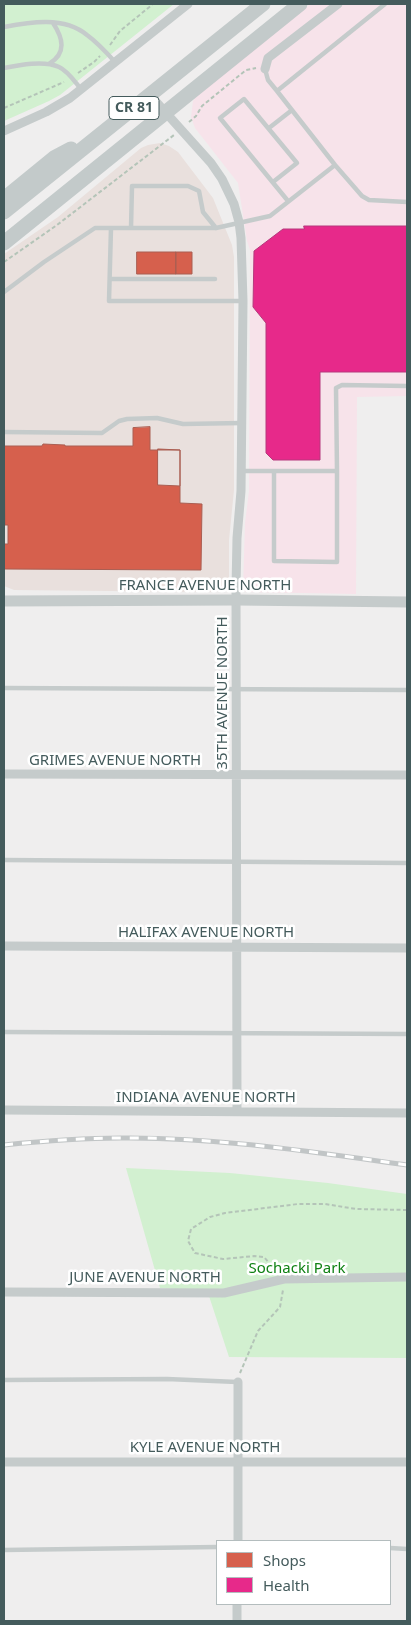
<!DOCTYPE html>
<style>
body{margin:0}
#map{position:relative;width:411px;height:1625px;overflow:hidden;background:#efeeee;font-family:"Noto Sans",sans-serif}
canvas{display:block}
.frame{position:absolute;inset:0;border:5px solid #445b5c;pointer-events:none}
.legend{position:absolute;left:216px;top:1540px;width:175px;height:65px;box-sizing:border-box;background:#fff;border:1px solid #b4bdbe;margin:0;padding:6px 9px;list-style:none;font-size:15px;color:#445b5c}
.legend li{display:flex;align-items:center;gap:10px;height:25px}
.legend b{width:25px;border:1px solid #b4bdbe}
</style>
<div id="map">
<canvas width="411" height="1625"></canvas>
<div class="frame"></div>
<ul class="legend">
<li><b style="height:14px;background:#d6604d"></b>Shops</li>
<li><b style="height:14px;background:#e7298a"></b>Health</li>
</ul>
</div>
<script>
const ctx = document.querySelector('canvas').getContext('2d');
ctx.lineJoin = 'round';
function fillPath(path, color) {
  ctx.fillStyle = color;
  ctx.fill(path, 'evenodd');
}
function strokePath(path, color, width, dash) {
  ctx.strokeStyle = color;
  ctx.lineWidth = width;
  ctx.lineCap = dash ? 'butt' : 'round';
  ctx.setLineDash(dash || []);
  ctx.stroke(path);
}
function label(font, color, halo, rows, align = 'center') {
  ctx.font = font + ' "Noto Sans",sans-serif';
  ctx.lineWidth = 5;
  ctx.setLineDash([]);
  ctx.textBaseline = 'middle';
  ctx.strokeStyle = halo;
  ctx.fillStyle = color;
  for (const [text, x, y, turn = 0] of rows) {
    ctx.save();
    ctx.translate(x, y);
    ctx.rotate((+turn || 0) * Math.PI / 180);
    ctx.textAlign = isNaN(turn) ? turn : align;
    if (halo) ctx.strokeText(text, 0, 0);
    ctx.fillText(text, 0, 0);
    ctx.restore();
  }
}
fillPath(new Path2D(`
 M160 143 169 146 178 152 213 198 232 245 234 257V490L229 540V579L225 588 220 591 208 592 14 590 4 586V254L58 217 141 148 148 145Z`), '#e9e0dd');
fillPath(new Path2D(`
 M310 4H407V396L357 397 356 594 246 592 243 589 245 523 249 491 250 250 247 241 238 183 195 128 191 117 193 101 198 94Z`), '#f7e3ea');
fillPath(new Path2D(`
 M4 4H174L60 95 49 101 4 121Z
 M126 1168 230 1173 328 1183 407 1194V1358L229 1357 209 1296 191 1290 160 1288Z`), '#d2f0d0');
const shops = new Path2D(`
 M137 252H176V274H137Z
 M176 252H192V274H176Z
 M150 427V450H180V503L202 504 201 570 4 569V544H8V525H5L4 446H42L43 444 65 445V446H133V428Z
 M158 449 180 450V486L158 485Z`);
fillPath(shops, '#d6604d');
strokePath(shops, '#aa5e52', 1);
const health = new Path2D(`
 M304 226H407V372H320V460H273L266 453V323L253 307 254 251 283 229H304Z`);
fillPath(health, '#e7298a');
strokePath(health, '#b6387c', 1);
strokePath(new Path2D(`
 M110 45 120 31 153 4
 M78 73 94 62 100 56
 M4 108 64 82
 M189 122 196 116 202 106 246 70 256 68
 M4 262 57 225 174 135
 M276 1271 264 1257 254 1256 223 1259 195 1253 188 1241 191 1229 210 1217 225 1213 298 1204H325L356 1209 407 1210
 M240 1373 258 1331 280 1307 283 1290`), '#b4c4b8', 2, [4, 2.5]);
strokePath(new Path2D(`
 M4 27C30 22 64 16 87 35 98 43 107 53 115 62
 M49 64C67 53 63 38 53 23
 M4 68C19 65 44 60 59 67 68 71 75 82 81 89
 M265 69 268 80 277 91
 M269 128 292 110
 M335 165 277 91 385 4
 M273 182 297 163 244 99 220 118 288 201
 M111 228H216L270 216 335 165 362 196 369 200 407 202
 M131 228 132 186H188L199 191 203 212 216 228
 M110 279H215
 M4 292 44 262 95 228H111L109 301H243
 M4 432 102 433 119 421 127 419 157 418 183 424 242 423
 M241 471H337L336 388 342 385 407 386
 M274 471V561L337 562V471
 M4 688 407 690
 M4 860 407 863
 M4 1032 407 1034
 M4 1380 167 1379 237 1382
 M390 1548 407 1549
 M4 1550 217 1547`), '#c5cbcb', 4.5);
strokePath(new Path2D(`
 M265 69 268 58 338 4
 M150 95 211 163 222 179 234 204 239 222 241 238 243 301 241 491 237 538 236 588 237 1111
 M4 131 46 112 70 98 188 4
 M4 774 407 775
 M4 946 407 948
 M4 1110 407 1113
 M4 1292 224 1293 284 1279 407 1277
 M4 1462H407
 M238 1541V1382
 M237 1621V1604`), '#c5cbcb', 9);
strokePath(new Path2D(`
 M4 601 237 600 407 602`), '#c5cbcb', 11);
strokePath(new Path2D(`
 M4 199 54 158 71 149
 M4 212 263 4
 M4 243 300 4`), '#c3caca', 15);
const rail = new Path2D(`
 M4 1145C43 1141 82 1138 121 1138 217 1137 313 1152 407 1165`);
strokePath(rail, '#c1c5c6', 5);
strokePath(rail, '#fff', 3, [9]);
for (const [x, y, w] of [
 [134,108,50]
]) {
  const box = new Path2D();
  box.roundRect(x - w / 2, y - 11.5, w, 23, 4);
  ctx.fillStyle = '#fff';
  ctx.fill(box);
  strokePath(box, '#445b5c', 1);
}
label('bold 14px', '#445b5c', null, [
 ["CR 81",134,108]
]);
label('15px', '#445b5c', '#fff', [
 ["FRANCE AVENUE NORTH",205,586],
 ["35TH AVENUE NORTH",223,693,-90],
 ["GRIMES AVENUE NORTH",115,761],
 ["HALIFAX AVENUE NORTH",206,933],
 ["INDIANA AVENUE NORTH",206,1098],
 ["JUNE AVENUE NORTH",145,1278],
 ["KYLE AVENUE NORTH",205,1448]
]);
label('15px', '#108214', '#fff', [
 ["Sochacki Park",297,1269]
]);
</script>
